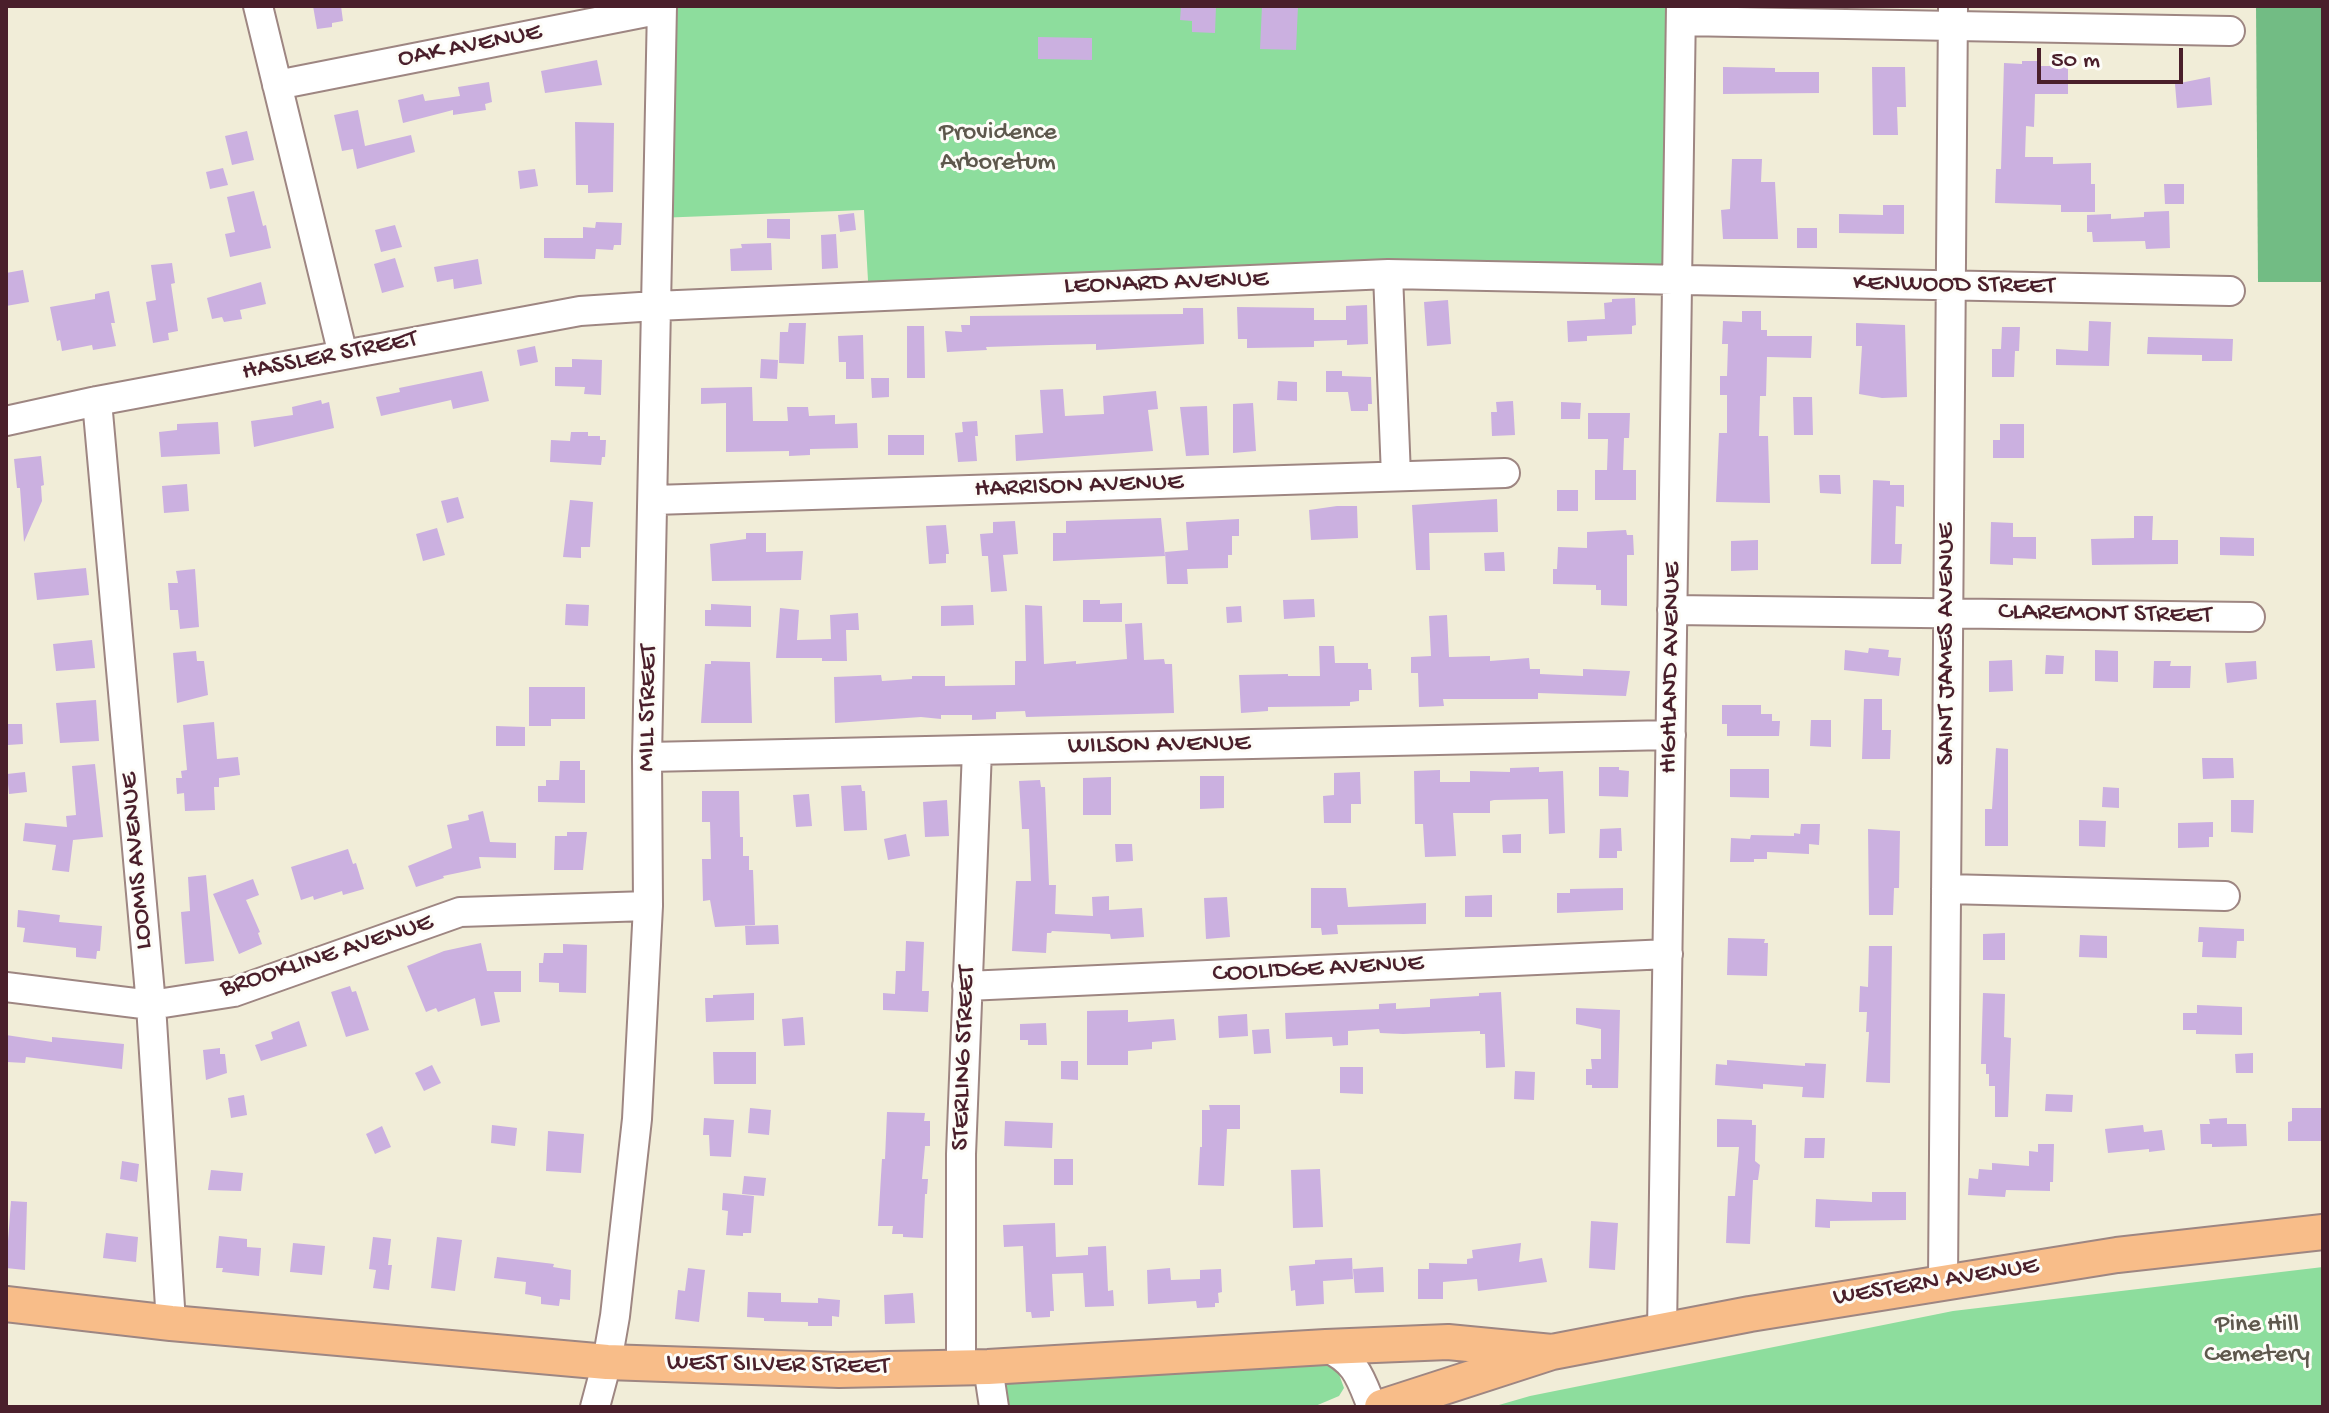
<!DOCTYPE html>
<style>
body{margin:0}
#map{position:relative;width:2329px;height:1413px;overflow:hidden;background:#f1edd8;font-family:"Gochi Hand",sans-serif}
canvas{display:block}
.frame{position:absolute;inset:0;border:8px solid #4a1f2b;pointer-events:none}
.scale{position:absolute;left:2037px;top:48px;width:146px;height:36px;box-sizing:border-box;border:4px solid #4a1f2b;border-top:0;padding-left:10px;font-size:24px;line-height:28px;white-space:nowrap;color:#4a1f2b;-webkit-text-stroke:6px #fdfcf7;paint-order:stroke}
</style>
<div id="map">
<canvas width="2329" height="1413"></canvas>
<div class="frame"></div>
<div class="scale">50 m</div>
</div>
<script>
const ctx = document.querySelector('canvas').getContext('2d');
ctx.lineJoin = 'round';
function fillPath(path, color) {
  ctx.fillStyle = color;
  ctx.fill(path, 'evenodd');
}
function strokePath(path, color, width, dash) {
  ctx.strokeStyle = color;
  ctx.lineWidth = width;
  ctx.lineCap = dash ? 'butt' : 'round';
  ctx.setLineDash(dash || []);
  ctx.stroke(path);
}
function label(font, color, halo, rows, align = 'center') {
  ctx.font = font + ' "Gochi Hand",sans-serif';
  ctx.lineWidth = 6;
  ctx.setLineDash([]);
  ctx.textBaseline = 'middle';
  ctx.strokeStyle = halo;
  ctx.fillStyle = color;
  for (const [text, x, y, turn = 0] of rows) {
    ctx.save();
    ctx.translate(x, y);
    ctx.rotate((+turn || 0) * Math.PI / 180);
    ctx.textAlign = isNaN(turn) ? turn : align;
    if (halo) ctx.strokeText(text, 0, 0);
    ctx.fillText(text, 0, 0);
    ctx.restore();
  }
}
fillPath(new Path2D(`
 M662 6H1681L1677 281 869 298 864 210 657 218Z
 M2323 1267V1407H1492L1530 1396 1953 1311Z
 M1315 1362 1336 1366 1344 1388 1339 1396 1313 1407H1006L1002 1385 1007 1378Z`), '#8ddd9d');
fillPath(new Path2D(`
 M2256 6H2323V282H2258Z`), '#72bc84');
fillPath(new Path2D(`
 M313 6H341L343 21 332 23V27L317 29Z
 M1181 6H1216L1215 33 1192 32V21L1180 20Z
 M1262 6H1298L1296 50 1260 49Z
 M1038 37 1092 38V60L1038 59Z
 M597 60 602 85 545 93 541 71Z
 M2022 61H2039V66H2068V94H2035L2034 127 2026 126 2025 157H2053V164L2091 163V184H2095V212H2061V205L1995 203 1996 169H2001L2004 63 2022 64Z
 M1723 67 1775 68V72H1819V93L1723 94Z
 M1872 67H1905L1906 107H1897L1898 135H1873Z
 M2210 77 2212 105 2177 108 2175 84Z
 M489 82 492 102 485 104 486 110 453 115V110L403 123 398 100 423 94 425 101 460 96 458 87Z
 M358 110 365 146 411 135 415 152 357 169 353 149 342 151 334 115Z
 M575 122 614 123 613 192 588 193V185H576Z
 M247 131 254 160 232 165 225 136Z
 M1732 159H1762L1761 182H1775L1778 239H1723L1721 210 1730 209Z
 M223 168 228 185 210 189 206 172Z
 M535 169 538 186 520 189 518 171Z
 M2164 184H2184V204H2165Z
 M254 191 263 226 266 225 271 248 230 257 225 234 235 232 227 197Z
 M1883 205H1904V234L1839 233V214L1883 215Z
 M2169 211 2170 248 2146 249 2145 241 2093 242 2092 232H2087V215L2111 214V219L2144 217V212Z
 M854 213 856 230 840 232 838 215Z
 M767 219H790V239L767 238Z
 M596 222 622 223 621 245H614L613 250 596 249 595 259 544 258V238H583V227L595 228Z
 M395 225 402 247 381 252 375 230Z
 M1797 228H1817V248H1797Z
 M836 234 838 268 822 269 821 235Z
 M771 243 772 270 731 271 730 249 742 248 741 244Z
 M395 258 404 287 382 293 374 264Z
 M478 259 482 284 454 289 453 279 437 282 434 267Z
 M172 263 175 283 171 284 178 331 168 333 169 340 153 343 146 302 156 300 151 265Z
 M23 270 29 302 6 306V273Z
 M261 282 266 304 240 310 242 319 224 322 222 317 212 319 207 298Z
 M109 291 115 323H111L116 346 93 350 92 345 62 351 60 340 57 341 50 307 95 299V294Z
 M1635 298 1636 325 1632 326V334L1587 336V341L1568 342 1567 321 1605 319 1604 303 1612 302V299Z
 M1448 300 1451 344 1427 346 1424 302Z
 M1367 305 1368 344 1347 345V340L1314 341V347L1247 348V339H1238L1237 307 1314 308V320H1346V306Z
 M1183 308H1203L1204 344 1096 350V344L1050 345 986 347 987 350 947 352 945 331 962 332 961 325H970V316L1183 314Z
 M1742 311H1761V330H1767V336H1812L1811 358 1767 357 1766 396H1760L1759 436H1768L1770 503 1716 502 1719 433H1727V395H1720V376H1727L1728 344H1722L1723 321 1742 322Z
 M2089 321 2111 322 2109 366 2056 365V349L2088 351Z
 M789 323H806L804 364 779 363 780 332H788Z
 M1856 323 1905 325 1907 397 1882 398 1859 394 1862 346H1856Z
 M907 326H924L925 378H907Z
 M2002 327H2020L2019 351H2015L2014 377H1992V349H2001Z
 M863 335 864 379H846V362H839L838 336Z
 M2148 337 2233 339 2232 361H2202V355L2147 354Z
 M535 346 538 362 520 366 517 350Z
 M572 359 602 360 601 395 584 394 585 387 555 386V367H572Z
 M761 359 778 360 777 379 760 378Z
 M482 371 489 401 453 409 451 400 381 416 376 397 400 392 399 388Z
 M1326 371H1342V376L1371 377 1372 404H1368V411H1351L1348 392H1326Z
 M871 378H889V397L872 398Z
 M1278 381 1297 382V401L1277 400Z
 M752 387 753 421H788L787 407H808L809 416 835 415V424L857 423 858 448 810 449V455L789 456V451L726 452V403L701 404V388Z
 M1063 389 1065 416 1104 414 1103 396 1156 391 1158 409 1148 410 1153 451 1016 461 1015 435 1043 433 1040 390Z
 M1793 397H1812L1813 435H1794Z
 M321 400 322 404 329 402 334 428 254 447 251 421 293 415 292 407Z
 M1513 401 1515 435 1492 436 1491 412H1497L1496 402Z
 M1561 402 1581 403 1580 419H1561Z
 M1253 403 1256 451 1233 453V404Z
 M1207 406 1209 455 1186 456 1180 407Z
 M1588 413H1630L1629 438H1624L1623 470H1636V500H1595V470H1607L1608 439H1588Z
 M977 421 978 436H975L977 461 958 462 955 433 963 432 962 422Z
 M218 422 220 454 161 457 159 432 177 430V424Z
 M2000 424H2024V458H1993V440H2000Z
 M571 432H588V436H600V440H606L605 457H602L601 465 550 462 551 440 570 441Z
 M888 435H924V455H888Z
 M41 456 44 485 41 486 42 501 24 542 20 488H17L14 459Z
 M1819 475H1840L1841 494 1820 493Z
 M1873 480 1890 481V485H1904V507L1896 506 1895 544H1902L1901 564H1871Z
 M187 484 189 511 164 513 162 486Z
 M1557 490H1578V511H1557Z
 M458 497 464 518 447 523 441 501Z
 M1497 499 1498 532 1429 533 1430 570H1416L1412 505Z
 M570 500 593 502 590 547H581V558L563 557Z
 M1337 506H1357L1358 538 1311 540 1309 510Z
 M2134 516H2153L2152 540H2178V564L2092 565 2091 539 2134 538Z
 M1161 518 1165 556 1053 561V533H1066V521Z
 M1239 519V536H1232V555H1228V568L1187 569 1188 584H1167L1165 552 1188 550 1186 522Z
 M1015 521 1018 554 1003 555 1007 591 991 592 988 556H982L980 534 993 533V522Z
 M1991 522 2013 523V537H2036V559L2013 558V565L1990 564Z
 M946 525 949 554H946V563L929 564 926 526Z
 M437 528 445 555 423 561 416 534Z
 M1626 530 1627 535H1633L1634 555H1627V606L1601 605V590H1596V585L1553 584V569H1557L1558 547 1587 548V532Z
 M746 533H766V552L803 551 801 580 712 581 710 544 746 539Z
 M2220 537 2254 538V556L2220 555Z
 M1758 540V570L1731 571V541Z
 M1504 552 1505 571H1485L1484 553Z
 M86 568 89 595 37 600 34 573Z
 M195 569 199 627 180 629 178 610H170L168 583H178L176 571Z
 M1314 599 1315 617 1284 619 1283 600Z
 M1083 600H1100V604L1122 603V622H1083Z
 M566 604 589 605 588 626 565 625Z
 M711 604 751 606V627L705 626V610H711Z
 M973 605 974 625 941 626V606Z
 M1025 605 1042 606 1044 664 1076 661V664L1127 659 1125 624 1142 623 1144 660 1164 659 1165 664H1172L1174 713 1026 717 1025 711 996 712V719L972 720V715H941V719L921 717 835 723 834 677 881 675 882 681 912 679V676H945V686L1015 685V661H1026Z
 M1241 606 1242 622 1227 623 1226 607Z
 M780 608 799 610 797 640 831 639 830 615 858 613 859 630H846L847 661H822V658H776Z
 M1447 615 1449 657 1490 656V661L1529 658 1530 669H1540V674L1583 676V669L1630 671 1626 696 1538 693V699H1443L1444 706 1419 707 1418 673H1411V657L1431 656 1429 616Z
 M92 640 95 668 56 671 53 644Z
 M1319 646H1334L1335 663H1368V669H1371L1372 690H1359V701L1350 702V706L1268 707V711L1241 713 1239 675 1288 674V676H1320Z
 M1869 648 1889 650 1888 657 1901 658 1899 676 1844 670 1845 650 1868 653Z
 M2095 650 2118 651V682L2095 681Z
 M196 651 197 661H204L208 695 177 703 173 653Z
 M2046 655 2064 656 2063 674H2045Z
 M2012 660 2013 691 1989 692V661Z
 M711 661 750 662 752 723H701L705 664H711Z
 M2154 661H2171L2170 666H2191L2190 688H2153Z
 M2256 661 2257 679 2227 683 2225 663Z
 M529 687H585V719H551V726H529Z
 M1864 699H1882V730H1891L1890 759H1862Z
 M96 700 99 741 60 743 56 703Z
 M1722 705H1761V714H1772V721H1780L1779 736H1727V724H1722Z
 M1811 720H1831V747L1810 746Z
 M214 722 217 759 238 757 240 775 219 778V787H214L215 810 185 811 184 793 177 794 176 778H182L181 771 187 770 183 725Z
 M7 724H22L23 744 8 745Z
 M496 726 525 727V746H496Z
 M1996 748 2008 749V846H1985V809H1992Z
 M2202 758H2233L2234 778 2203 779Z
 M560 761H580V770H585V803L538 802V786H546V780H559Z
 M95 764 103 837 73 840 69 872 52 870 56 845 23 841 25 823 67 827 66 816 76 815 72 766Z
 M1539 767V772L1563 771 1565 833 1549 834 1548 799 1494 800 1490 801V813H1453L1456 856 1425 857 1423 824H1415L1414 771 1440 770V782H1470V771L1510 772V768Z
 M1599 767H1619V770L1629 771 1628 797 1599 796Z
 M1730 769H1769V798L1730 797Z
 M25 772 27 792 9 794 7 774Z
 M1360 772 1361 804H1351V823H1324L1323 796 1334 795V773Z
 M1200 776H1224V808L1200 809Z
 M1111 777V815H1083V778Z
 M1040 780 1041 787H1045L1049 885H1056L1055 914 1093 916 1092 897 1109 896V910L1142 908 1144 937 1111 939 1110 934 1052 931 1051 933H1047L1046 953 1012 951 1016 881H1031L1029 829H1022L1019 781Z
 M861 785 862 791H865L867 830 844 831 841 786Z
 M2103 787 2119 788V808L2102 807Z
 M702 791H739L740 837H743V856H749V870H753L755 925 715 927 710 900 703 901 702 859H711L710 822H702Z
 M809 794 812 826 796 827 793 795Z
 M947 800 949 836 925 837 923 802Z
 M2231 800H2254L2253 833 2231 832Z
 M483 811 490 842 516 843V858L479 857 481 868 443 876 444 878 416 887 408 866 452 848 447 825 469 820 468 815Z
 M2079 820 2106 821 2105 847 2079 846Z
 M2213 822V837H2209V847L2178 848V823Z
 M1801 824H1820L1819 845 1809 844V854L1767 852V859H1754V862H1730L1731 838 1750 839 1751 835 1794 836V833L1800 834Z
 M1621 828 1622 851H1617V858H1599L1600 829Z
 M1868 829 1900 831 1899 888H1894L1893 915H1869Z
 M567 832H587L583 870H554L555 836H567Z
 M906 834 910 856 888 860 884 839Z
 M1521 834V853H1503L1502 835Z
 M1115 844H1132L1133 861 1116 862Z
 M348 849 353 864 356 863 364 889 343 895 342 891 314 900 313 896 301 900 291 867Z
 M206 875 214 961 185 964 181 912 190 911 188 877Z
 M253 879 259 895 246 900 260 932 258 933 262 944 239 954 213 894Z
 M1311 888H1346L1348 907 1426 903V924L1337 925 1338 934 1322 935 1321 928H1311Z
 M1623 888V910L1557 913V893H1570V889Z
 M1492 895V917H1465V896Z
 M1227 897 1230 937 1206 939 1204 898Z
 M18 910 60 915 59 922 102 926 100 951H97L96 959 76 957V948L23 942 25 928 17 927Z
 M778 925 779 944 746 945 745 926Z
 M2199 927 2244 929V941H2237L2236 958 2202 957 2203 942H2198Z
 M2005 933V960H1983V934Z
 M2080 935 2107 936V958L2079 957Z
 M1728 938 1765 939 1764 943H1768L1767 976 1727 975Z
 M906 941 924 942 922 991H929L928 1012 883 1010V993L895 994 896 971H905Z
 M481 943 487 971H521V992H494L500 1022 481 1026 475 998 438 1012 436 1008 426 1012 407 966 444 951Z
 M563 944 587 945 586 993 559 992V983L539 982V963H543L544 953H563Z
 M1869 946H1892L1890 1083 1866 1082 1869 1032H1866L1867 1012H1859L1860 986 1868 987Z
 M350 986 352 992 356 991 369 1030 346 1037 331 992Z
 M1501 992 1505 1067 1486 1068 1485 1034H1480V1031L1403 1034 1380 1033 1379 1029 1348 1031V1045L1333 1046 1332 1037 1286 1039 1285 1013 1379 1009V1004L1396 1003V1009L1430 1007V999L1479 996V993Z
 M754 993V1020L706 1022 705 998H713V995Z
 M1983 993 2005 994 2004 1037 2011 1038 2008 1117H1995V1086H1989V1074H1986V1064H1981Z
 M2197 1005 2242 1007V1035L2196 1034V1030H2183V1013H2197Z
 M1576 1008 1620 1010 1618 1088H1592V1085H1586V1069H1592L1591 1059H1601V1029L1576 1024Z
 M1128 1010V1022L1174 1019 1176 1040 1152 1042V1049L1128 1051V1065H1087V1011Z
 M1247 1014 1248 1036 1219 1038 1218 1016Z
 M803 1017 805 1045 784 1046 782 1019Z
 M299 1021 307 1046 261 1061 255 1045 273 1039 271 1032Z
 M1046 1023 1047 1045H1028V1040H1020V1024Z
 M1269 1029 1271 1053 1254 1054 1252 1030Z
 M6 1035 52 1042V1037L124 1044 122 1069 26 1057 25 1063 7 1062Z
 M220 1048V1054H225L227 1073 206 1080 203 1050Z
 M713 1052H756V1084H714Z
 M2253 1053V1073H2236L2235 1054Z
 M1727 1060 1805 1066V1063L1826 1064 1824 1098 1802 1097 1803 1087 1763 1084V1089L1715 1085 1716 1064 1727 1065Z
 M1061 1061H1078V1080L1061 1079Z
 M432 1065 441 1083 424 1091 415 1073Z
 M1340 1067H1363V1094L1340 1093Z
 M1515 1071 1535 1072 1534 1100 1514 1099Z
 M2046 1094 2073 1095 2072 1112 2045 1111Z
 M244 1095 247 1115 231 1118 228 1098Z
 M1209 1105H1240V1129H1227L1224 1186 1198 1185 1200 1147H1202V1110H1210Z
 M750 1108 771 1110 769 1135 748 1133Z
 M2292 1108H2322V1141H2288V1122L2292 1121Z
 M887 1112 925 1113 924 1121H930V1146H925L922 1179H928L927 1194H925L923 1238 903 1237V1234H892L893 1226H878L882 1159H885Z
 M704 1118 734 1120 731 1157 710 1156 709 1135H703Z
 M2227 1118V1124H2246L2247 1146 2212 1147V1144H2201L2200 1124H2210L2209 1119Z
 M1717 1119 1752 1120V1125H1756L1755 1161 1760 1165 1758 1180H1753L1750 1244 1726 1243 1728 1196H1735L1739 1147H1717Z
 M1005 1121 1053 1123 1052 1148 1004 1146Z
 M492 1125 517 1128 515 1146 491 1143Z
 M2143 1125 2144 1132 2162 1130 2165 1150 2149 1152V1149L2108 1153 2105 1129Z
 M382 1126 391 1147 375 1154 366 1134Z
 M548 1131 584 1134 581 1173 546 1171Z
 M1805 1138H1825L1824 1158H1804Z
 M2038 1144H2054L2053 1182H2050V1191L2006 1190 2005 1197 1968 1195 1969 1178 1978 1179 1979 1169 1992 1170V1163L2029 1166V1151L2038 1152Z
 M1054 1159H1073V1185H1054Z
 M122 1161 139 1164 137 1182 120 1179Z
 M1320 1169 1323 1227 1293 1228 1291 1170Z
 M211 1170 243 1173 241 1191 208 1190Z
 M744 1176 766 1178 764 1196 742 1194Z
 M1872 1192H1906V1220L1830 1221V1228L1815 1227 1816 1199 1872 1202Z
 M723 1193 754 1196 751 1233H743V1236L726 1235 728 1211 722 1210Z
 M11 1201 27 1202 25 1270 6 1268Z
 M1591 1221 1618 1223 1615 1270 1589 1268Z
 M1055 1223 1056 1257 1088 1255V1247L1106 1246 1108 1291 1113 1290 1114 1306 1085 1307 1083 1273 1052 1274 1054 1311H1050V1317L1032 1318 1031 1312H1026L1023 1246 1004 1247 1003 1225Z
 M106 1233 138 1237 136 1262 103 1258Z
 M219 1236 247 1239V1247L261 1248 259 1276 222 1272 223 1268H216Z
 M373 1237 391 1239 388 1265H392L389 1290 373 1288 376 1270 369 1269Z
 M437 1237 462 1240 455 1291 431 1288Z
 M293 1243 325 1246 322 1275 290 1272Z
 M1521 1243 1519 1262 1542 1258 1547 1282 1478 1291 1477 1279 1443 1282V1299H1418V1269H1429V1263L1467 1264V1259L1473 1258 1472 1250Z
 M497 1257 554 1264 553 1267 571 1270 570 1300 560 1299 559 1306 541 1304V1297L525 1294 526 1282 494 1278Z
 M1352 1258 1353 1279 1323 1281 1324 1304 1296 1306 1295 1290 1291 1291 1289 1266 1315 1264V1260Z
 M1383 1267 1384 1292 1355 1293 1353 1269Z
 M688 1268 705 1270 699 1322 675 1319 678 1290 685 1291Z
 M1170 1268 1171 1280 1200 1279V1270L1221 1269 1222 1292 1218 1293 1219 1303H1215V1307L1197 1308 1196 1301 1148 1304 1147 1270Z
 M748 1292 781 1293V1302L818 1303V1298L840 1300 839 1317 832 1316V1326H808V1322L764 1321V1318L747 1317Z
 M913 1293 915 1323 885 1324 884 1295Z`), '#cbb0e0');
const minor = new Path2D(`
 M258 6 343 355
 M1681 21 2230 31
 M277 85 662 9
 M1388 274 1396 476
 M97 401 151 1005 171 1323
 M6 421 97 401 580 311 655 306 1388 274 2230 291
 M654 500 1505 473
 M1672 610 2250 617
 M647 757 1671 735
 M1946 889 2225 896
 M967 986 1668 954
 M6 987 151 1005 234 992 460 912 648 906
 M1943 1281 1953 6
 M1662 1331 1681 6
 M1326 1347C1357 1362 1360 1377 1372 1407
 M961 1366V1154L977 750
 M988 1367 994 1407
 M595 1407 607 1362 615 1316 637 1119 648 906 647 757 662 6`);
const major = new Path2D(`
 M6 1304 171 1323 607 1362 839 1370 988 1367 1326 1347 1448 1342 1552 1352
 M1382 1407 1552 1352 1750 1314 2117 1255 2323 1232`);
strokePath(minor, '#9e8682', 32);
strokePath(major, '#9e8682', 38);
strokePath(minor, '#fff', 28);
strokePath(major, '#f8bd89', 34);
label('26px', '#4a1f2b', '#fdfcf7', [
 ["OAK AVENUE",470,47,-11],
 ["LEONARD AVENUE",1166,284,-2],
 ["KENWOOD STREET",1954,286,1],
 ["HASSLER STREET",330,357,-11],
 ["HARRISON AVENUE",1079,487,-2],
 ["CLAREMONT STREET",2105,615,1],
 ["SAINT JAMES AVENUE",1948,644,-90],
 ["HIGHLAND AVENUE",1672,668,-89],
 ["MILL STREET",649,708,-89],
 ["WILSON AVENUE",1159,746,-1],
 ["LOOMIS AVENUE",138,861,-95],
 ["BROOKLINE AVENUE",327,957,-18],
 ["COOLIDGE AVENUE",1318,970,-3],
 ["STERLING STREET",965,1058,-88],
 ["WESTERN AVENUE",1936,1283,-9],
 ["WEST SILVER STREET",778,1366,1]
]);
label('26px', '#5e584d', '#fdfcf7', [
 ["Providence",998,134],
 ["Arboretum",998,164],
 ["Pine Hill",2257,1326],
 ["Cemetery",2257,1356]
]);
</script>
